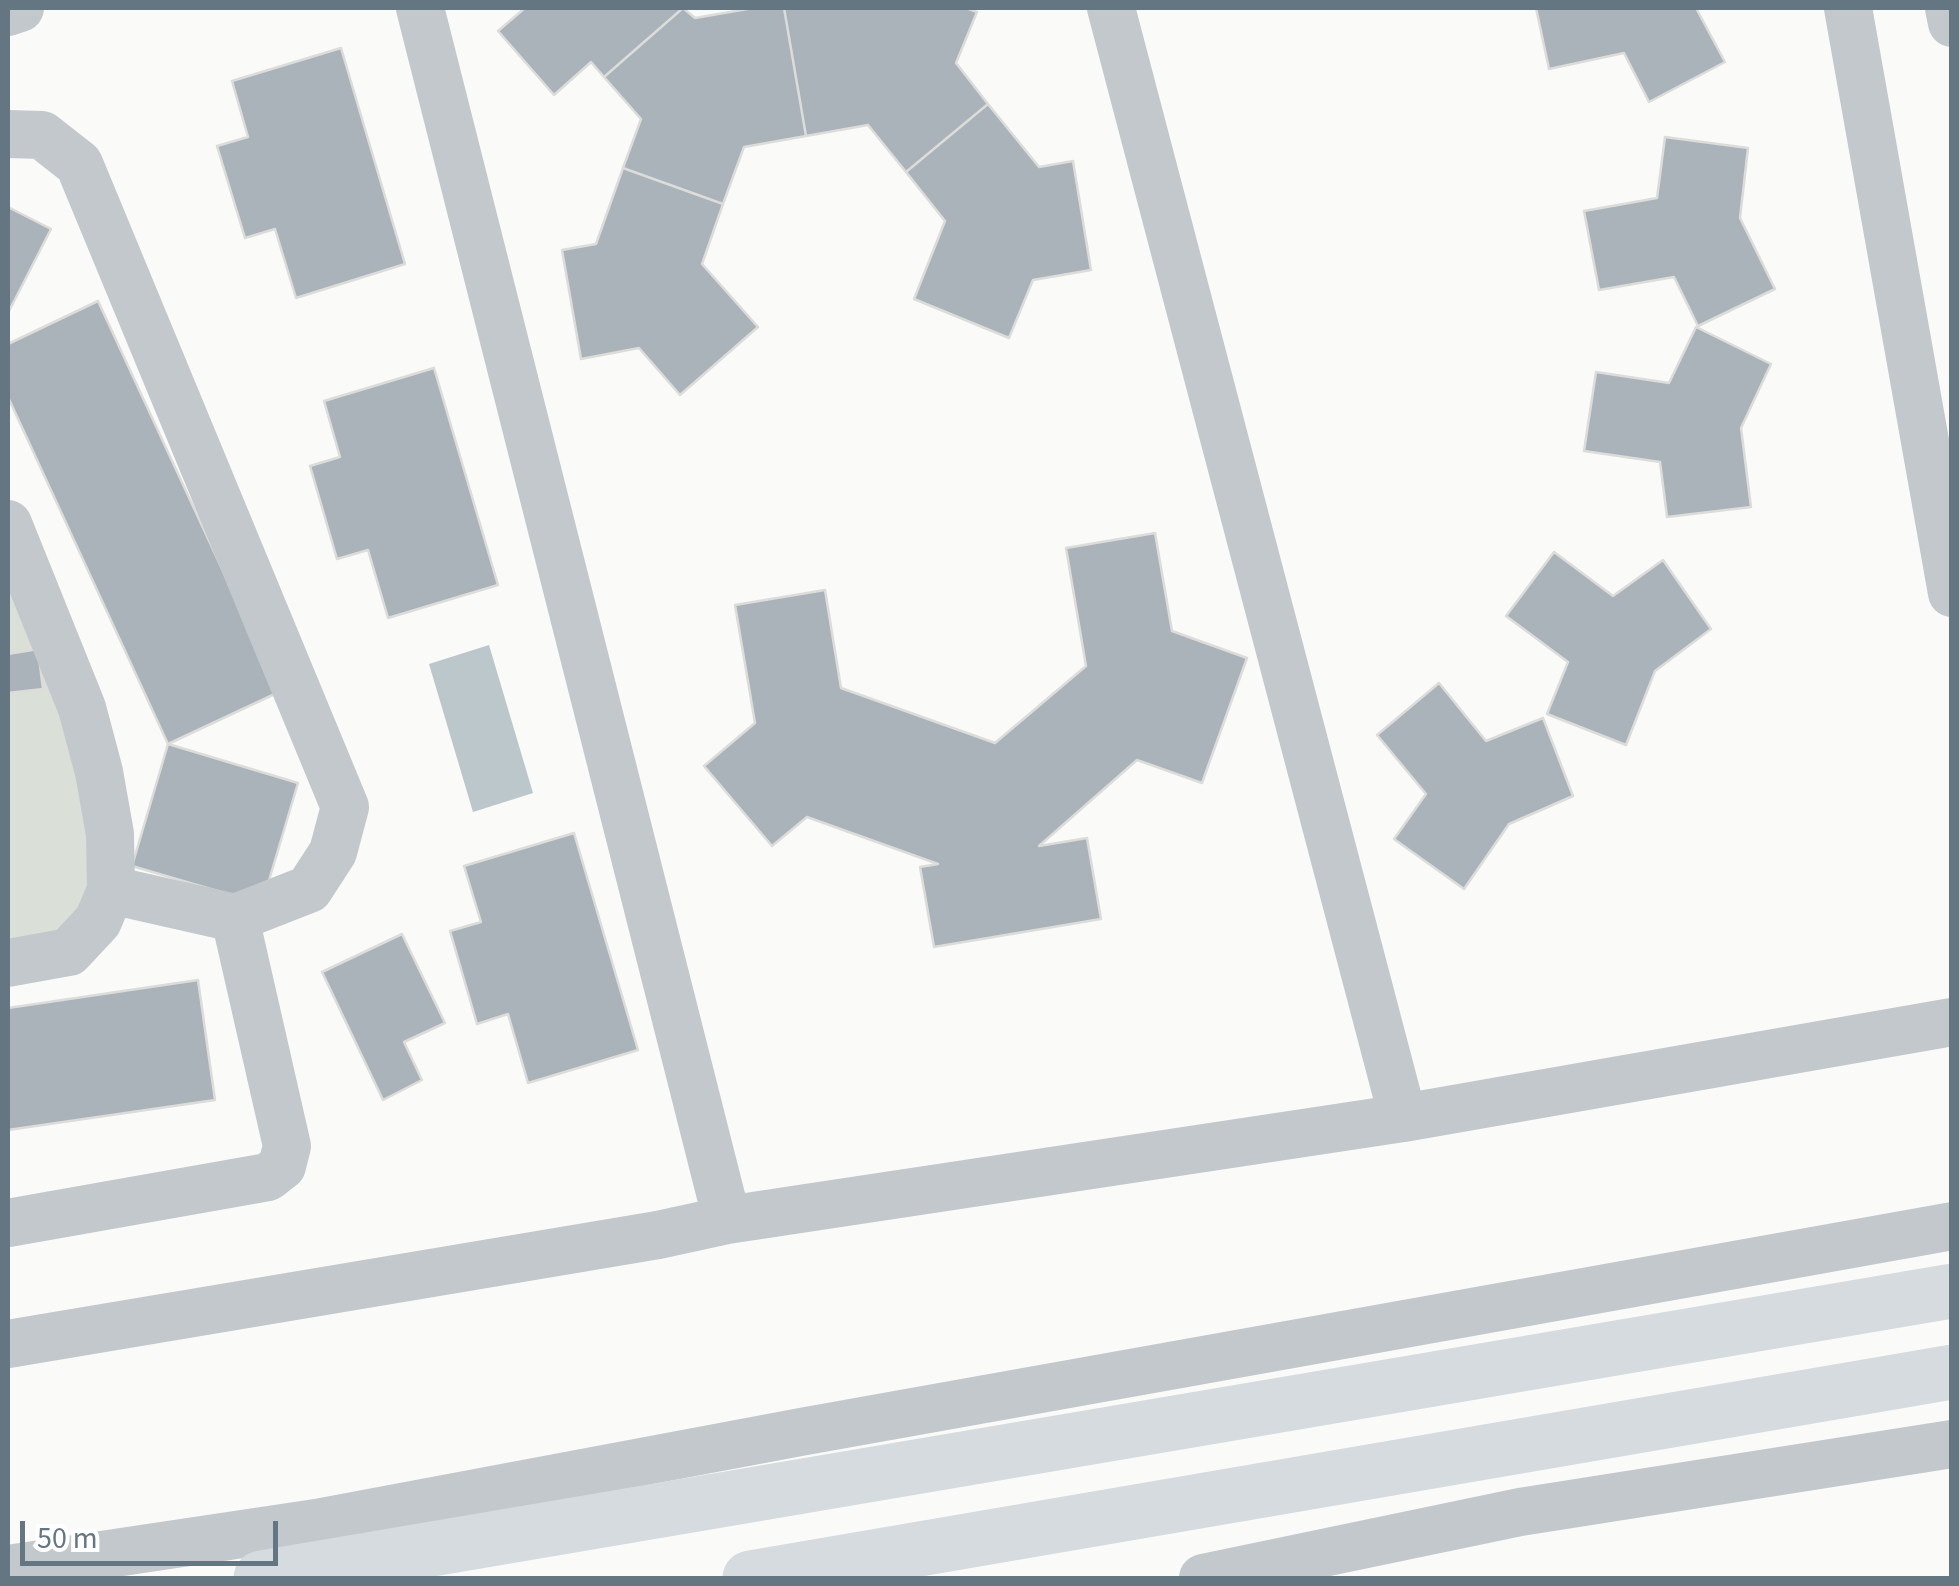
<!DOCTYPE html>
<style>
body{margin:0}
#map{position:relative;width:1959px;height:1586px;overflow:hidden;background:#fafaf8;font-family:"Source Sans 3",sans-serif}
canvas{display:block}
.frame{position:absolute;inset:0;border:10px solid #657683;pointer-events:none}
.scale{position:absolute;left:20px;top:1521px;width:258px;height:45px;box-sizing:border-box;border:5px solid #657683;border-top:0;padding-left:12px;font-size:30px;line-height:35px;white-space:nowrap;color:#657683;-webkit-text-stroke:8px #fff;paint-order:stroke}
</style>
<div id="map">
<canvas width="1959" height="1586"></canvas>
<div class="frame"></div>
<div class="scale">50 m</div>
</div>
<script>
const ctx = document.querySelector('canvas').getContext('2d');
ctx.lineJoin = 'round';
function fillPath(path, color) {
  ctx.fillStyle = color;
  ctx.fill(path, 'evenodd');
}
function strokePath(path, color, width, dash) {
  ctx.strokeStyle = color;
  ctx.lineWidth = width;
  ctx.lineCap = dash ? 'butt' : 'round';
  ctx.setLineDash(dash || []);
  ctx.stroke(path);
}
fillPath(new Path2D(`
 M8 497 102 718 116 767 77 930 8 943Z`), '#dadfd7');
fillPath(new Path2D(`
 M489 645 533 793 473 812 429 664Z`), '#bbc7cb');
const building = new Path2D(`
 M525 8H683L604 77 591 62 554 95 498 31Z
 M683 8 695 18 753 8H784L806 136 744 147 723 204 623 168 641 119 604 77Z
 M784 8H966L977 12 956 63 988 104 906 172 868 125 806 136Z
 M1536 8H1696L1725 62 1649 102 1624 53 1549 69Z
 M341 48 405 264 296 298 275 229 245 238 217 146 248 137 232 81Z
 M988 104 1039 167 1073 161 1091 270 1033 280 1009 338 914 299 945 221 906 172Z
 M1665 137 1748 148 1740 218 1775 289 1698 326 1674 277 1599 290 1584 211 1657 198Z
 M623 168 723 204 702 264 758 327 680 395 639 348 581 359 562 250 596 244Z
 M8 207 51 229 8 313Z
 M98 301 279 692 168 744 8 397V344Z
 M1696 327 1771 364 1741 428 1751 507 1667 517 1660 462 1584 451 1596 372 1669 383Z
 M434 368 498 585 388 618 368 550 337 559 310 466 340 457 324 401Z
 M1155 533 1172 631 1247 658 1202 783 1137 760 1039 846 1087 838 1101 919 934 947 920 867 938 864 807 817 772 846 704 766 755 723 735 605 825 590 841 688 995 743 1086 666 1066 548Z
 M1554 552 1613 596 1663 560 1711 629 1655 671 1626 745 1547 714 1568 662 1506 616Z
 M38 649 43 689 8 693V654Z
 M1439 683 1486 741 1543 718 1573 796 1509 824 1464 889 1394 839 1426 794 1377 735Z
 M168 744 298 783 262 904 132 866Z
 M574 833 638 1050 528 1083 508 1014 477 1024 450 931 481 922 464 866Z
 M402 934 445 1023 404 1042 422 1080 383 1100 322 972Z
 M198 980 215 1100 8 1130V1008Z`);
fillPath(building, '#aab3b9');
strokePath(building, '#dcdcda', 2.5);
strokePath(new Path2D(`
 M420 8 727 1220
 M1111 8 1403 1118
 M1848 8 1952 593
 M1949 8 1952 23
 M8 12 20 8
 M8 134 42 135 79 164 345 807 333 852 309 889 235 918 287 1146 282 1166 268 1177 8 1223
 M8 524 82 708 99 772 110 834 111 890 98 921 69 952 8 963
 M111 890 235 918
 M8 1344 658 1235 727 1220 1403 1118 1952 1022
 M8 1569 316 1523 806 1431 1952 1226
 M1203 1578 1520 1512 1952 1444`), '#c3c8cc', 48);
strokePath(new Path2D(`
 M261 1578 1952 1291
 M750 1578 1952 1372`), '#d6dbdf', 55);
</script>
